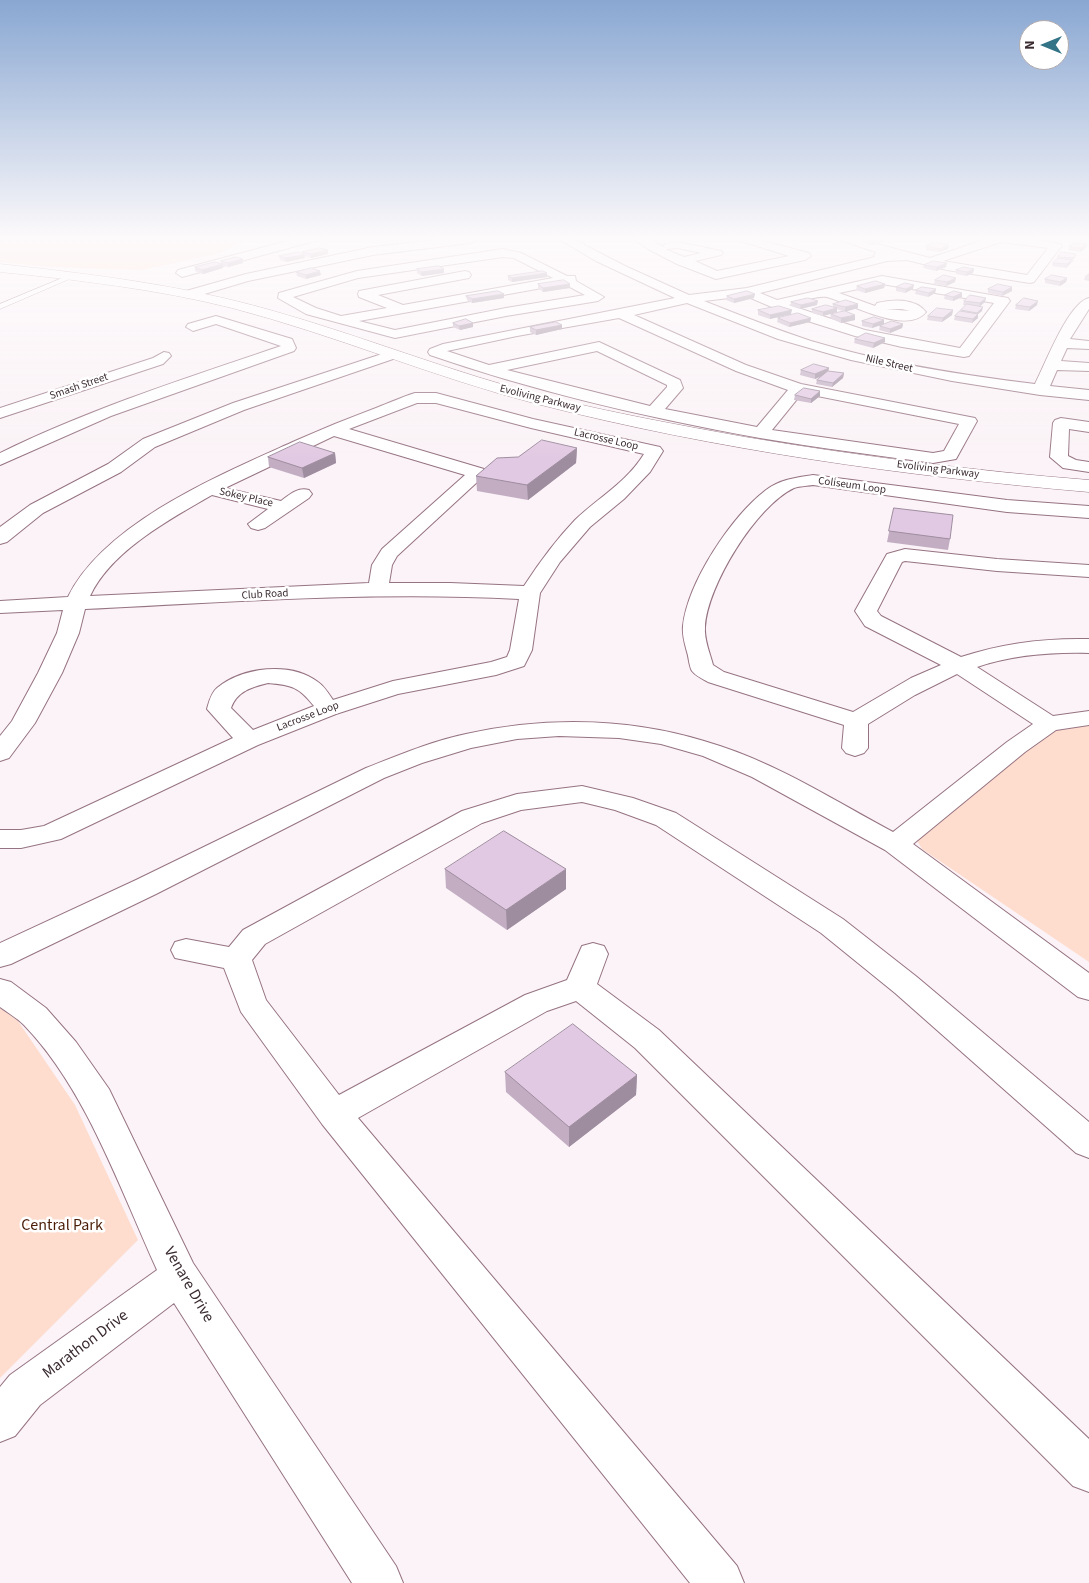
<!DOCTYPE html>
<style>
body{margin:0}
#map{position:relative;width:1089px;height:1583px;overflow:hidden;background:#fbf3f7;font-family:"Source Sans 3",sans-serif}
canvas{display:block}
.north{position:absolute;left:1019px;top:20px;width:50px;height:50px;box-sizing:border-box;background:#fff;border:1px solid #b0aaad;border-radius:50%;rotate:270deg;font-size:14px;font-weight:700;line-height:20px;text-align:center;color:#3a2b31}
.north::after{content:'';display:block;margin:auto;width:18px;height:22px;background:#337487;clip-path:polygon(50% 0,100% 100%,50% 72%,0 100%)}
</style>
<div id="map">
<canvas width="1089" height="1583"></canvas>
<div class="north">N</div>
</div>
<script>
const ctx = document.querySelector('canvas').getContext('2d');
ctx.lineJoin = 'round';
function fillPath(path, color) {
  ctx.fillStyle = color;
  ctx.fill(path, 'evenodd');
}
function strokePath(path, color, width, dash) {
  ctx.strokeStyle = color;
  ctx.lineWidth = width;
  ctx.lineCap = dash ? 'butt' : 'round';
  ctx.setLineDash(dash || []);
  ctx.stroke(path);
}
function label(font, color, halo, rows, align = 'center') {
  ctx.font = font + ' "Source Sans 3",sans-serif';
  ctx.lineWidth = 5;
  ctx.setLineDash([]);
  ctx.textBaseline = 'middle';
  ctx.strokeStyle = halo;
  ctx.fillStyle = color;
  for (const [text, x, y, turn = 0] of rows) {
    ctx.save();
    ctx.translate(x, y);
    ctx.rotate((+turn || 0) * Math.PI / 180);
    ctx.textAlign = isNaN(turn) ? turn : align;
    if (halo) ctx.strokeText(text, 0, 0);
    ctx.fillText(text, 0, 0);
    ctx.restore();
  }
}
fillPath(new Path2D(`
 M0 237H251L252 238 218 254 141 270 52 267 0 262Z
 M1089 723V962L922 849 916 839 1054 727Z
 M0 1008 18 1021 75 1105 138 1240 0 1378Z`), '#feddcf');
const service = new Path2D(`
 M72 274 75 276 74 277 0 309V304Z`);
const minor = new Path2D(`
 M302 237H323L322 239 182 277 176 273 178 270Z
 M462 237H473L476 240 470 243 373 255 248 281 191 298 185 294 186 291 246 274 373 247Z
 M555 237H569L625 266 689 295 747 288 875 257 874 255 876 252 831 237H850L930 258 993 237H1015L1060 244 1062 246 1060 248 1034 282 1030 283 947 270 907 260 887 261 760 293 777 300 882 276 1008 298 1010 301 969 356 964 357 902 347 855 336 795 317 746 296 704 301C739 315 775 329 811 341 884 363 960 375 1035 384 1045 365 1068 303 1089 298V309L1070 339 1089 341V349L1067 348 1061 361 1089 363V371L1057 370 1050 386 1089 390V400L1040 395 952 381 851 360 778 339 687 303 634 315 746 365 801 384 975 418 977 421 956 459 933 463C876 455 818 448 760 438 649 418 537 392 430 355L428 352 430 349 443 344 675 298 596 261ZM1001 242 1048 248 1027 275 943 261ZM882 284 994 303 960 348 865 330 789 305C799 302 817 295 827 297 849 303 907 336 926 312 915 298 893 299 877 303L875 306 839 293ZM886 309H902L910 311ZM619 318 736 371 788 390 757 427 665 409 683 388 680 380 599 342 489 365 447 351 517 336ZM597 351 667 385V387L650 406 507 370ZM802 393 959 424 944 451 933 453 772 430Z
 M631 237H645L665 248 663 246 665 244 678 242 721 251 723 253 721 255 695 261 717 271 789 256 728 237H748L809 253 811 256 805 260 716 279 677 264 648 249ZM678 248 701 253 684 257 665 249Z
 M503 249 521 253 567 276H575L576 281 604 297 598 301 506 316 395 338 306 314 278 298 279 293 357 271ZM503 257 514 258 553 278 403 305 378 295 469 278 471 275 469 272 465 271 359 291 358 294 359 297 387 308 341 316 316 308 293 297 358 278ZM564 284 585 295 506 308 395 330 359 321Z
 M216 316 292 339 296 348 294 351 111 416 0 465V453C90 409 186 378 281 346L216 324 193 331 186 327 188 324Z
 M391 351 396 352 398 355 396 358 244 410 155 447 121 472 43 513 7 542 0 544V527L30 505 108 464 143 439 233 403Z
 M164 352 169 353 171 356 163 364 0 418V408L153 358Z
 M415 393H436L533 419 660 447 663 451 650 472 624 499 590 527 560 562 540 593 532 650 524 666 496 675 398 694 336 714 258 745 61 839 21 848H0V830H21L44 826 233 738 207 709C209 702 211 693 217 688 242 667 291 661 318 682 324 686 329 694 333 700L393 681 491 662 507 657 510 650 519 599C374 591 229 602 85 609L79 633 62 673 35 723 9 758 0 761V736L12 721 38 673 57 633 63 610 0 613V601L68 597C105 522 222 474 295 441 322 429 349 418 376 408 389 403 402 397 415 393ZM417 403H436L531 428 644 454C626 483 599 497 575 520 556 540 539 563 524 586L450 583H389L392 565 397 556 487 473 484 469 349 429ZM334 436 465 475 382 549 372 565 369 583 90 596C111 551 170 519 212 495L268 509 248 524 251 528 258 530 265 528 309 498 312 494 309 490C298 487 290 494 281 501L225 488ZM268 683C292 685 299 687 314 706L253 730 231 708C237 691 252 687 268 683Z
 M1061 418 1089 422V432L1069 429 1068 456 1076 460 1089 462V472L1063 468 1050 457 1053 423 1055 420Z
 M813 475 1007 500 1089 506V518L1007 512 813 485C807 486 800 486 794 488 756 506 707 586 705 627 704 640 710 653 713 665L724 672 853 712 911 678 941 665 865 626 855 611 887 554 905 549 997 559 1089 565V577L997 571 905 561 902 562 877 611 881 616 961 657C1003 643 1045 638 1089 639V653C1051 652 1013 655 977 667L1053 716 1089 711V725L1056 730 1025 752 913 844 1089 973V1000L1078 997 885 850 752 777 703 756 661 744 619 738 559 736 517 739 471 748 422 763 384 778 156 894 11 964 0 967V943L136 880 366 768C399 755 432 741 466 734 550 715 639 718 720 746 781 766 837 802 893 832L1007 742 1033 724 957 674 915 695 868 724V748L864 753 855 756 846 753 842 748 844 725 708 682C703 679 696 676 692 671 689 666 689 658 687 652 685 644 682 635 683 626 688 582 731 517 766 490 781 479 795 478 813 475Z
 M582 786 633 798 676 813 843 919 917 977 1089 1122V1158L1076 1153 895 993 821 933 656 825 615 810 582 802 521 810 482 823 265 944 252 960 266 1000 339 1095 525 995 567 980 582 946 593 943 604 946 608 954 597 984 659 1030 1089 1439V1492L1073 1486 635 1048 576 1001 547 1011 358 1118 737 1566 744 1583H690L322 1124 241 1012 224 968 175 958 171 950 175 942 186 939 229 947 243 930 462 811 517 794Z
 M0 979 11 982 46 1008 76 1042 109 1089 193 1263 396 1566 403 1583H352L174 1303 40 1405 15 1436 0 1442V1387L10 1375 157 1270C120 1189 86 1089 24 1025 17 1018 8 1013 0 1007Z`);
const tertiary = new Path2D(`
 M0 264C91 274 182 285 270 310 363 336 453 373 548 397 613 413 679 425 745 437 859 456 974 471 1089 480V492C904 476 717 450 537 404 433 377 335 335 232 308 156 289 78 280 0 272Z`);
strokePath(service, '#967382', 1);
strokePath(minor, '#967382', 2);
strokePath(tertiary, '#967382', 1);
fillPath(service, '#fff');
fillPath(minor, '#fff');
fillPath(tertiary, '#fff');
fillPath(new Path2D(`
 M851 237H884L885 238 884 241 871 245 862 242V239L858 240 851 238Z
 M926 246 948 249 939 252 926 250Z
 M1069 246 1086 248 1080 252 1068 250Z
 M328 250V254L311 258 304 256 305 258 286 262 280 260 279 256 302 254V252Z
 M1076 254 1073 262H1071V263L1066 268 1052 266 1053 263 1058 257Z
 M221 261 243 263 228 267 223 265V268L203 274 195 271V267L221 264Z
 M924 265 946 267 936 271 923 268Z
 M417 269H444V273L422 276 417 273Z
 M974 269 973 273 966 276 956 274V270Z
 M296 272 321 275 306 279 297 276Z
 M1089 273V281L1084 280 1085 276Z
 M508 276 547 277 512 282 508 280Z
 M1067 278 1066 282 1060 286 1045 283V279Z
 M935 280 955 282 946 286 934 284Z
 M538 284H570V288L543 292 538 288Z
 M885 284 884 288 865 293 856 290 857 286Z
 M896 287 913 289 905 293 896 291Z
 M1012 287V291L1002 296 988 293V289Z
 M936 289 935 293 928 297 915 294 916 290Z
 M962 293V297L953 301 944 299 945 295Z
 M466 296 504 298 472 303 467 300Z
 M727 296 754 298 734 303 726 300Z
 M964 301 985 302 980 306 982 311 978 314V318L972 323 954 320 955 316 966 305H963Z
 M791 302 817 305 800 309 791 306Z
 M833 304 858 308 845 311 855 315V320L841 323 830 318 831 314 845 312 837 309V312L823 316 812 313V309L833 307Z
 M1016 305H1037L1029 311 1015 309Z
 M758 310 791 314 770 319 758 315Z
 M953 310 952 315 942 322 927 320 928 316Z
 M778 318H811L810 322 789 327 777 322Z
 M884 320V324L872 328 862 326V321Z
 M453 323 473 327 460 330 453 327Z
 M903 324 902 328 890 333 879 330 880 326Z
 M530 327 562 329 536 335 530 332Z
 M855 339 885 342 873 348 854 343Z
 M801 370 828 371 844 373 843 378 832 387 816 384 817 380 821 376 815 379 800 375Z
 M795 395 820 396 811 403 794 400Z
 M577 448 576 463 528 500 477 491 476 476 518 457Z
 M335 453 336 463 304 478 269 467 268 457Z
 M894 508 950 539 948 550 887 542Z
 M445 869 566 889 507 930 446 888Z
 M505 1072 637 1075 636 1095 569 1147 506 1092Z`), '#c2adc3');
fillPath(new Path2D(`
 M858 237H870L858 240Z
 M885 238 884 241 871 245 872 241Z
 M1087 244 1086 248 1080 252V248Z
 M949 245 948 249 939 252 940 249Z
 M328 250V254L311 258V254Z
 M304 255 305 258 286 262 285 258Z
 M243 259V263L228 267V263Z
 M1072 260 1071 263 1066 268 1067 264Z
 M947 263 946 267 936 271 937 267Z
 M223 264V268L203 274 202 270Z
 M444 269V273L422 276 421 272Z
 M974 269 973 273 966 276 967 272Z
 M320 271 321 275 306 279V275Z
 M547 273V277L512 282V278Z
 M956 278 955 282 946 286 947 282Z
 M1067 278 1066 282 1060 286V282Z
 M570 284V288L543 292V288Z
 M885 284 884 288 865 293V289Z
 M914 285 913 289 905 293 906 289Z
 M1012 287V291L1002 296 1003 292Z
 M936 289 935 293 928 297 929 293Z
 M962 293V297L953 301V297Z
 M504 294V298L472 303V299Z
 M755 294 754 298 734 303V299Z
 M986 298 985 302 979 307 980 303Z
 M818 301 817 305 800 309 801 305Z
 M1038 301 1037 305 1029 311 1030 307Z
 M858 304V308L845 312V307Z
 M983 307 982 311 978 314V318L972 323 973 319 976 316 977 313Z
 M837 308V312L823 316V312Z
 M792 310 791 314 770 319V315Z
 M953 310 952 315 942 322 943 318Z
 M855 315V320L841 323V318Z
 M811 318 810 322 789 327 790 323Z
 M884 320V324L872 328 873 324Z
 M473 323V327L460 330 459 326Z
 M903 324 902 328 890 333V329Z
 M562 325V329L536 335V330Z
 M885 338V342L873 348 874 343Z
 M829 368 828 373 815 379V374Z
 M844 373 843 378 832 387 833 383Z
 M820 391V396L811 403V399Z
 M577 448 576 463 528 500 527 485Z
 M335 453 336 463 304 478 302 468Z
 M566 869V889L507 930 506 910Z
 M637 1075 636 1095 569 1147V1127Z`), '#9e8d9f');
const building = new Path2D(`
 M867 237H883L885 238 872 241 862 239Z
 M935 242 949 245 940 249 926 246Z
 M1075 243 1087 244 1080 248 1069 246Z
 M319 248 328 250 311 254 302 252Z
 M299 252 304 255 285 258 279 256Z
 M1061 252 1076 254 1074 258 1058 257Z
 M236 257 243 259 228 263 221 261Z
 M1058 258 1072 260 1067 264 1053 263Z
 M933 261 947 263 937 267 924 265Z
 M215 262 223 264 202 270 195 267Z
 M439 266 444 269 421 272 417 269Z
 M964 267 974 269 967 272 956 270Z
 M311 268 320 271 306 275 296 272Z
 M543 271 547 273 512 278 508 276Z
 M944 275 956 278 947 282 935 280Z
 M1052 275 1067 278 1060 282 1045 279Z
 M564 280 570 284 543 288 538 284Z
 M876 281 885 284 865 289 857 286Z
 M905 283 914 285 906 289 896 287Z
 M998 284 1012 287 1003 292 988 289Z
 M922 287 936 289 929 293 916 290Z
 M498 291 504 294 472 299 466 296Z
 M747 291 755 294 734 299 727 296Z
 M954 291 962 293 953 297 945 295Z
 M970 295 986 298 980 303 964 301Z
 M808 298 818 301 801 305 791 302Z
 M1024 298 1038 301 1030 307 1016 305Z
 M846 300 858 304 845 307 833 304Z
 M967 304 983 307 977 313 961 310Z
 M826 305 837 308 823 312 812 309Z
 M779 306 792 310 770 315 758 310Z
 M937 308 953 310 943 318 928 316Z
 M845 311 855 315 841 318 831 314Z
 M960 311 978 314 973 319 955 316Z
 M798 313 811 318 790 323 778 318Z
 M874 317 884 320 873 324 862 321Z
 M466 319 473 323 459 326 453 323Z
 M892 321 903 324 890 329 880 326Z
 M556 322 562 325 536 330 530 327Z
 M866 333 885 338 874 343 855 339Z
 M814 364 829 368 815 374 801 370Z
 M828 371 844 373 833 383 817 380Z
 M804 388 820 391 811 399 795 395Z
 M542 440 577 448 527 485 476 476 497 458 518 457Z
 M300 442 335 453 302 468 268 457Z
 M894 508 953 515 950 539 889 531Z
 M504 831 566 869 506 910 445 869Z
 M573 1024 637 1075 569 1127 505 1072Z`);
fillPath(building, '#e2c9e3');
strokePath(building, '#9e8d9f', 1);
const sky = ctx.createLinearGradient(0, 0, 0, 459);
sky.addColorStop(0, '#89a7d2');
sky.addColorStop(0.52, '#fdfafb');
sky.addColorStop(1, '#fdfafb00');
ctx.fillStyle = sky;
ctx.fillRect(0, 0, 1089, 459);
label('11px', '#3a2b31', '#fff', [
 ["Nile Street",889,364,13],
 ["Smash Street",79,387,-19],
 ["Evoliving Parkway",540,399,14],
 ["Lacrosse Loop",606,440,13],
 ["Evoliving Parkway",938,470,7],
 ["Coliseum Loop",852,486,8],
 ["Sokey Place",246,498,13],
 ["Club Road",265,595,-3],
 ["Lacrosse Loop",308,717,-21]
]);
label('16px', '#4a1d08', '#fff', [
 ["Central Park",62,1226]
]);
label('16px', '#3a2b31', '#fff', [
 ["Venare Drive",188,1285,60],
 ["Marathon Drive",86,1345,-37]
]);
</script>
